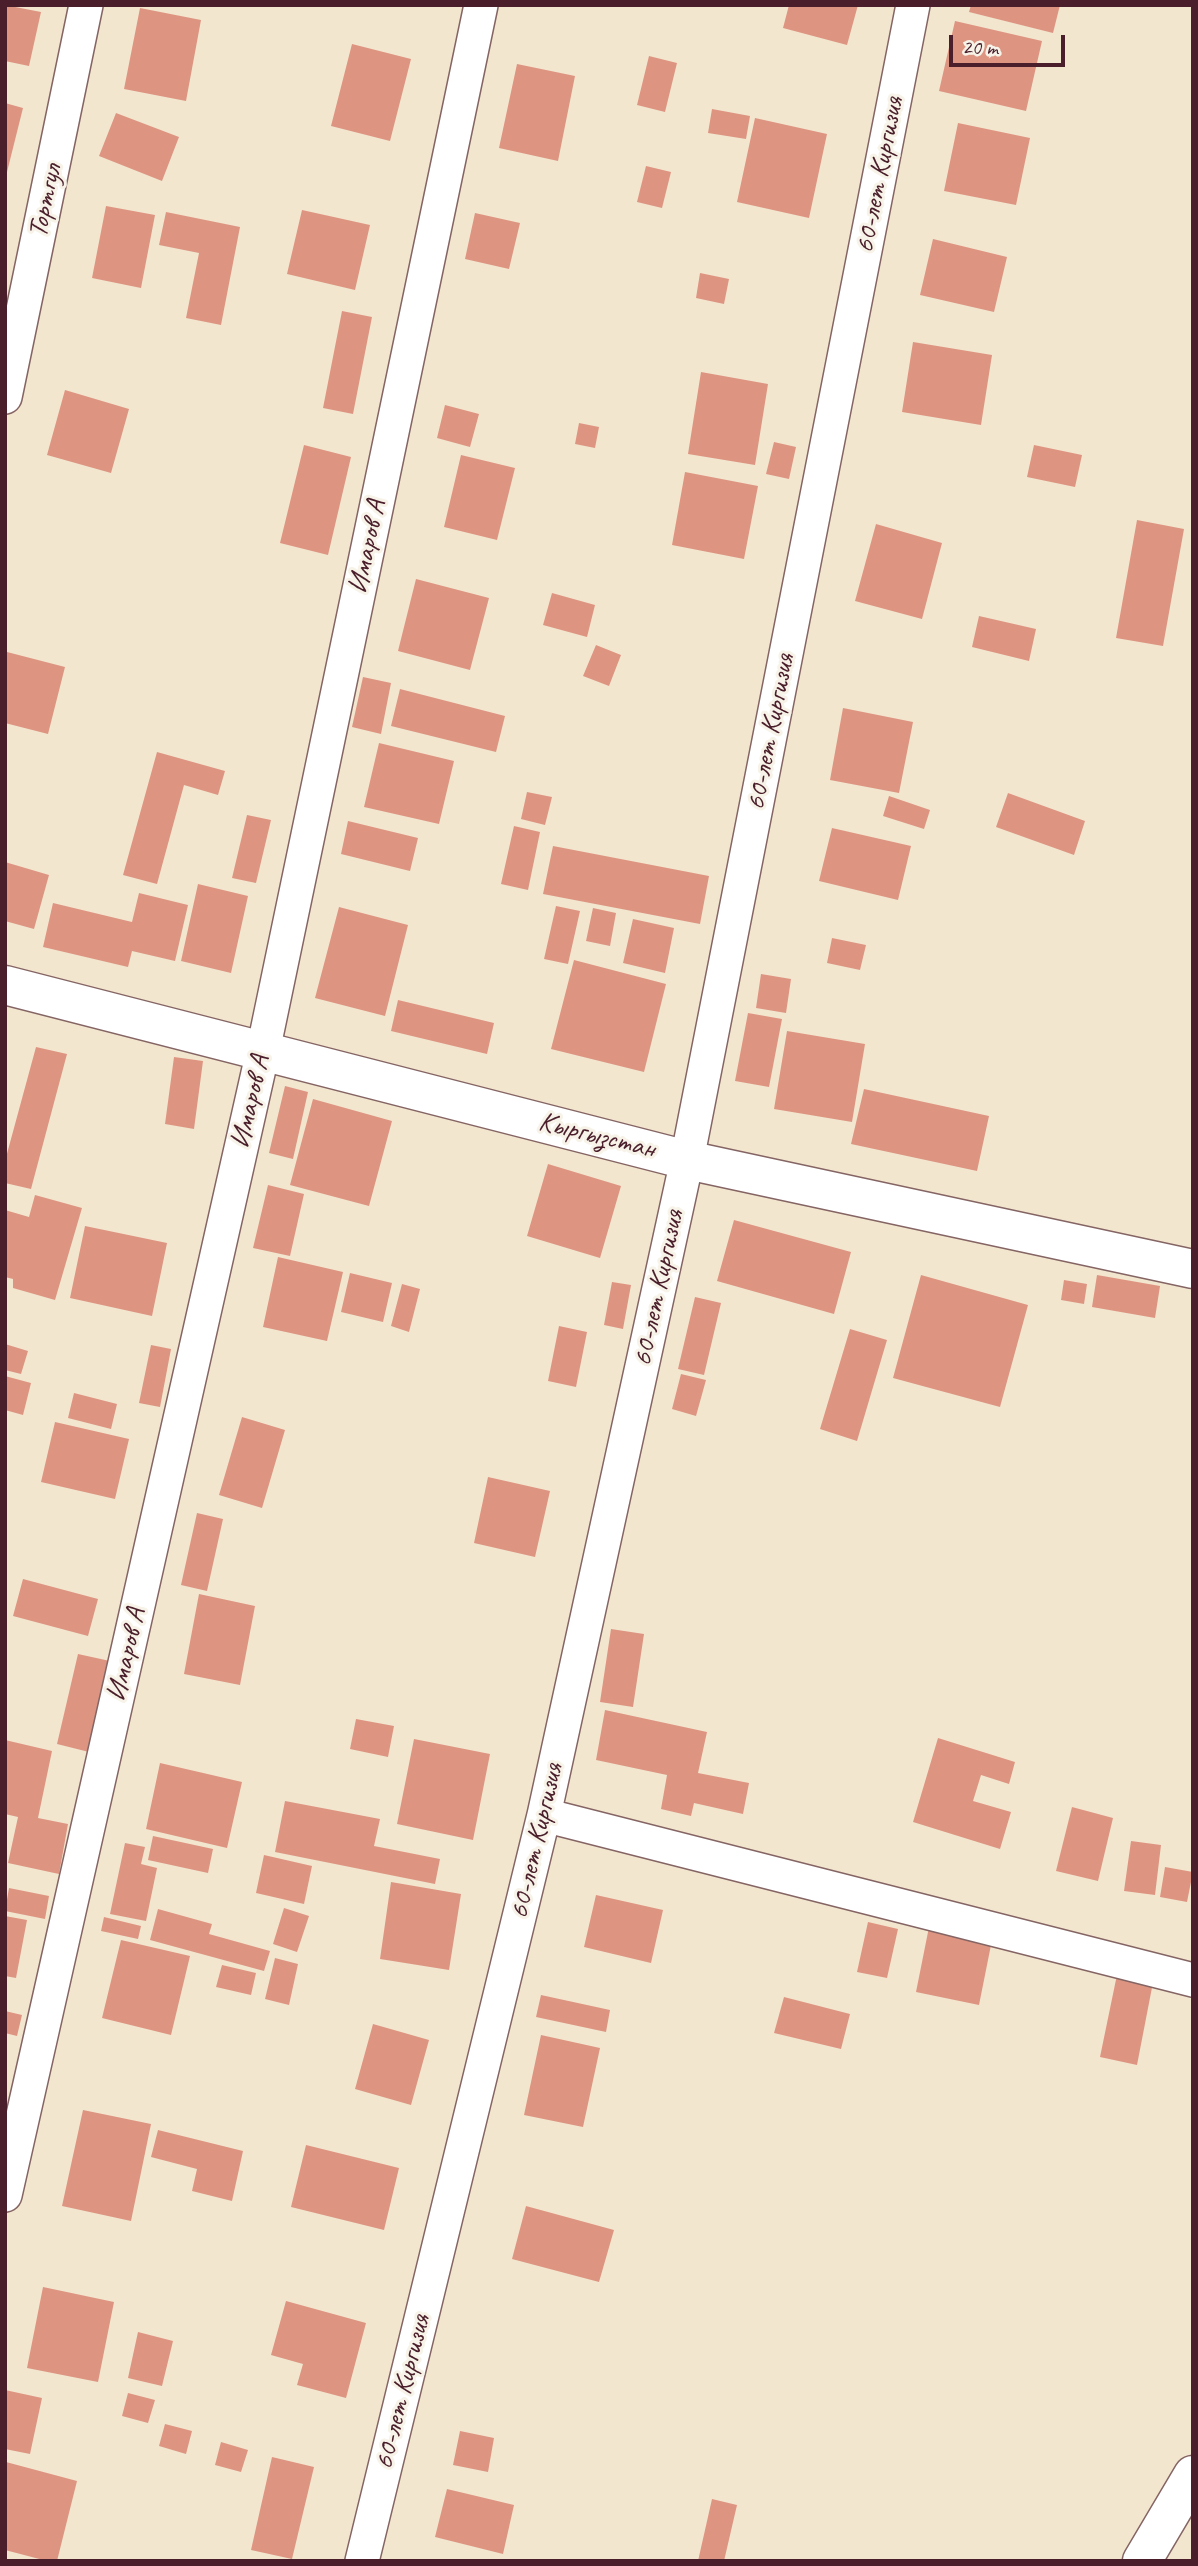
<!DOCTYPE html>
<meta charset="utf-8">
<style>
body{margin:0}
#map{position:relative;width:1198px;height:2566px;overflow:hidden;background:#f3e6cf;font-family:Caveat,sans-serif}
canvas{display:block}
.frame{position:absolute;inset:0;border:7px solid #4a1f2b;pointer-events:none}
.scale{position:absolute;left:949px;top:35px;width:116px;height:32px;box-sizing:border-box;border:4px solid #4a1f2b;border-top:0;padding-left:9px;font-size:21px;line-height:24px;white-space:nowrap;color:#4a1f2b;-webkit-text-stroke:5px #f7f3e8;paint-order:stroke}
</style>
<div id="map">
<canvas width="1198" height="2566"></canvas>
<div class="frame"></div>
<div class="scale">20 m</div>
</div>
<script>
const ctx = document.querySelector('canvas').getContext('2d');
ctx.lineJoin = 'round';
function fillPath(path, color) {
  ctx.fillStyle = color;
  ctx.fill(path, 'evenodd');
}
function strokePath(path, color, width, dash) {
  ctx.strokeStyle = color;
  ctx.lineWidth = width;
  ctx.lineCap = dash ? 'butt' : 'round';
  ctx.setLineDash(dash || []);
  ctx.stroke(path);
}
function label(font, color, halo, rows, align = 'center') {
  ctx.font = font + ' Caveat,sans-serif';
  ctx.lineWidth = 6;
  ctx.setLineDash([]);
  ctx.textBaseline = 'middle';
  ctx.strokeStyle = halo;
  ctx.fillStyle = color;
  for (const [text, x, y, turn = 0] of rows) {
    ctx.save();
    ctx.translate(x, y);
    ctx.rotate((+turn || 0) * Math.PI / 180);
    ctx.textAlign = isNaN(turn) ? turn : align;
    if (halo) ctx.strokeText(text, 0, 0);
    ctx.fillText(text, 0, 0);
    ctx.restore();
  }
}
fillPath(new Path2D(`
 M5 5 41 12 29 66 5 61Z
 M789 5H858L847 45 783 28Z
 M971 5H1060L1053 33 969 12Z
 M140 8 201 20 186 101 124 89Z
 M955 21 1042 41 1026 111 939 91Z
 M352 44 411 59 390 141 331 126Z
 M649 56 677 63 665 112 637 105Z
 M517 64 575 76 558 161 499 148Z
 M5 103 23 108 6 176H5Z
 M712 109 750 116 746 139 708 133Z
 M116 113 179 137 162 181 99 156Z
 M755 118 827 134 809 218 737 202Z
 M958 123 1030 138 1016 205 944 191Z
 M646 166 671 172 662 208 637 202Z
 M106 206 155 215 141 288 92 278Z
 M302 210 370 225 355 290 287 274Z
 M166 212 240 227 221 325 186 318 199 253 159 245Z
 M475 213 520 223 509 269 465 259Z
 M933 239 1007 257 994 312 920 295Z
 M700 273 729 279 724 304 696 298Z
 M342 311 372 317 353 414 323 408Z
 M913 342 992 355 981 425 902 412Z
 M701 372 768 384 755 465 688 454Z
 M65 390 129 409 111 473 47 455Z
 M445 405 479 414 470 447 437 438Z
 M579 423 599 427 595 448 575 444Z
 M774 442 796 447 789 479 766 474Z
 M304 445 351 457 328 555 280 543Z
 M1034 445 1082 455 1075 487 1027 477Z
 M461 455 515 468 497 540 444 527Z
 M685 472 758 486 744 559 672 545Z
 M1137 520 1184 529 1163 646 1116 638Z
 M876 524 942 543 922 619 855 601Z
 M416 579 489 598 470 670 398 651Z
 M552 593 595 605 587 637 543 625Z
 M979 616 1036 629 1029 661 972 647Z
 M596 645 621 655 609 686 583 676Z
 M7 652 65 667 48 734 5 723Z
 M363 677 391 683 381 734 352 727Z
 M400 689 505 716 496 752 391 726Z
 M843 708 913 722 899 793 830 780Z
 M379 743 454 761 439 824 364 807Z
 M157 752 225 771 218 795 184 785 157 884 123 875Z
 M527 792 552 797 545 825 521 819Z
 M1008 793 1085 821 1074 855 996 827Z
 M889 796 930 810 924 829 883 816Z
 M247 815 271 820 256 883 232 878Z
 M348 821 418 838 410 871 341 854Z
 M514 826 540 832 528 890 501 884Z
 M832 828 911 846 898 900 819 881Z
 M553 846 709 876 700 924 543 894Z
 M5 862 49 875 34 929 5 921Z
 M198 884 248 896 231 973 181 961Z
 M139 893 188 905 175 961 132 951 128 967 43 947 53 903 132 922Z
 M556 906 580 911 568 964 544 959Z
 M339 907 408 925 385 1016 315 998Z
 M593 908 616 913 610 946 586 941Z
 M633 919 674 928 665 973 623 963Z
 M832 938 866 945 860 970 827 963Z
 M574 960 666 984 644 1072 551 1049Z
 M761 974 791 979 786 1013 756 1008Z
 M398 1000 494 1023 487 1054 391 1031Z
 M748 1013 782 1019 769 1087 735 1081Z
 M787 1031 865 1044 852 1122 774 1109Z
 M36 1047 67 1054 31 1189 5 1183V1161Z
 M174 1057 203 1061 194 1129 165 1124Z
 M285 1086 308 1092 293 1159 269 1153Z
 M864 1089 989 1116 977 1171 851 1144Z
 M313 1099 392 1121 369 1206 290 1185Z
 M548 1164 621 1186 600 1258 527 1236Z
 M268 1185 304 1194 290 1256 253 1248Z
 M35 1195 82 1208 55 1300 13 1288V1279L5 1277V1210L29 1217Z
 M734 1220 851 1252 834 1314 717 1281Z
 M85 1226 167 1243 152 1316 70 1298Z
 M278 1257 343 1272 327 1341 263 1327Z
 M350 1273 392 1283 383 1322 341 1312Z
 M921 1275 1028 1305 1000 1407 893 1378Z
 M1097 1275 1160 1286 1155 1318 1092 1307Z
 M1064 1280 1087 1284 1084 1304 1061 1300Z
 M612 1282 631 1285 623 1329 604 1325Z
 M402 1284 420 1289 409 1332 391 1326Z
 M695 1297 721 1303 704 1375 678 1369Z
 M559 1326 587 1332 576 1387 548 1381Z
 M850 1329 887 1340 857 1441 820 1429Z
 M5 1344 28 1351 21 1374 5 1370Z
 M151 1345 171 1349 160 1407 139 1403Z
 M681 1374 706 1380 696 1416 672 1409Z
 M5 1376 31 1383 23 1415 5 1410Z
 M74 1393 117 1404 111 1429 68 1418Z
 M242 1417 285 1430 262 1508 219 1495Z
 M55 1422 129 1439 115 1499 41 1482Z
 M488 1477 550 1491 535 1557 474 1543Z
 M197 1513 223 1519 207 1591 181 1585Z
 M23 1579 98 1599 88 1636 13 1616Z
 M199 1594 255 1606 240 1685 184 1674Z
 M611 1629 644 1634 633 1707 600 1702Z
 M78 1654 110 1661 89 1752 57 1744Z
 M605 1710 707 1732 698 1773 749 1783 743 1814 694 1803 691 1816 661 1809 667 1775 596 1760Z
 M356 1719 394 1726 388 1757 350 1749Z
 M938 1738 1015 1762 1009 1784 981 1775 973 1801 1011 1812 1000 1849 913 1822Z
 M414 1739 490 1754 473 1840 397 1824Z
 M5 1740 52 1751 38 1818 68 1824 59 1874 8 1863 18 1817 5 1814Z
 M160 1763 242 1782 227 1848 146 1829Z
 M285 1801 380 1819 374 1846 440 1859 435 1884 275 1852Z
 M1072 1807 1113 1818 1098 1881 1056 1871Z
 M153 1836 213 1849 208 1873 148 1860Z
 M1131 1841 1161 1845 1155 1895 1124 1891Z
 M125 1843 145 1847 141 1864 157 1868 146 1921 110 1914Z
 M264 1855 312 1866 304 1904 256 1893Z
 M1165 1867 1193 1872 1187 1902 1160 1897Z
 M391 1882 461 1894 449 1970 380 1959Z
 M9 1888 49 1896 45 1919 5 1911Z
 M596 1895 663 1910 651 1963 584 1947Z
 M284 1908 309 1916 297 1952 273 1944Z
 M158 1909 212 1924 209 1934 270 1951 264 1971 150 1940Z
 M5 1916 27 1920 16 1978 5 1976Z
 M104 1917 141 1926 138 1939 101 1931Z
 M868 1922 898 1929 887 1978 857 1972Z
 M930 1922 993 1935 979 2005 916 1992Z
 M121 1940 190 1956 171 2035 102 2018Z
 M275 1958 298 1964 289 2005 265 1999Z
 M222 1965 256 1973 251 1995 216 1987Z
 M1119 1965 1155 1972 1137 2065 1100 2057Z
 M541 1995 610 2010 606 2032 536 2017Z
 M784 1997 850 2014 841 2049 774 2033Z
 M5 2011 22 2015 17 2036 5 2033Z
 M373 2024 429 2040 411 2105 355 2089Z
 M541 2035 600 2048 583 2127 524 2115Z
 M83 2110 151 2124 131 2221 62 2206Z
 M158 2130 243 2151 232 2201 192 2191 197 2169 151 2157Z
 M306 2145 399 2168 384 2230 291 2207Z
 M526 2206 614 2230 599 2282 512 2259Z
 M43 2287 114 2302 98 2382 27 2368Z
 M286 2301 366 2323 346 2398 297 2385 303 2364 271 2355Z
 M138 2332 173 2341 162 2386 128 2378Z
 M5 2390 42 2398 30 2454 5 2449Z
 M128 2393 155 2400 148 2423 122 2416Z
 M165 2424 192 2431 186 2454 159 2446Z
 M460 2431 494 2438 488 2472 453 2465Z
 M221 2442 248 2450 241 2472 215 2465Z
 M272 2457 314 2467 292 2559 251 2550Z
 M6 2462 77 2481 57 2561H47L5 2550Z
 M447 2489 514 2505 503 2554 435 2537Z
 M712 2499 737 2505 724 2561H698Z`), '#dd9582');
const minor = new Path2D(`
 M5 397 86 5
 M544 1815 1193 1980
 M5 2195 263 1051 481 5
 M362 2561 544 1815 687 1160 913 5`);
const tertiary = new Path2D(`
 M5 985 687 1160 1193 1269
 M1142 2561 1193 2475`);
strokePath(minor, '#856564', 36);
strokePath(tertiary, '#856564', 41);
strokePath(minor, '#fff', 33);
strokePath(tertiary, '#fff', 38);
label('28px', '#4a1f2b', '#f7f3e8', [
 ["60-лет Киргизия",880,175,-79],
 ["Тортгул",46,201,-78],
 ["Имаров А",368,547,-78],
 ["60-лет Киргизия",771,732,-79],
 ["Имаров А",251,1102,-77],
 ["Кыргызстан",597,1136,14],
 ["60-лет Киргизия",659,1288,-78],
 ["Имаров А",127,1655,-77],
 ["60-лет Киргизия",537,1841,-77],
 ["60-лет Киргизия",403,2392,-76]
]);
</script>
